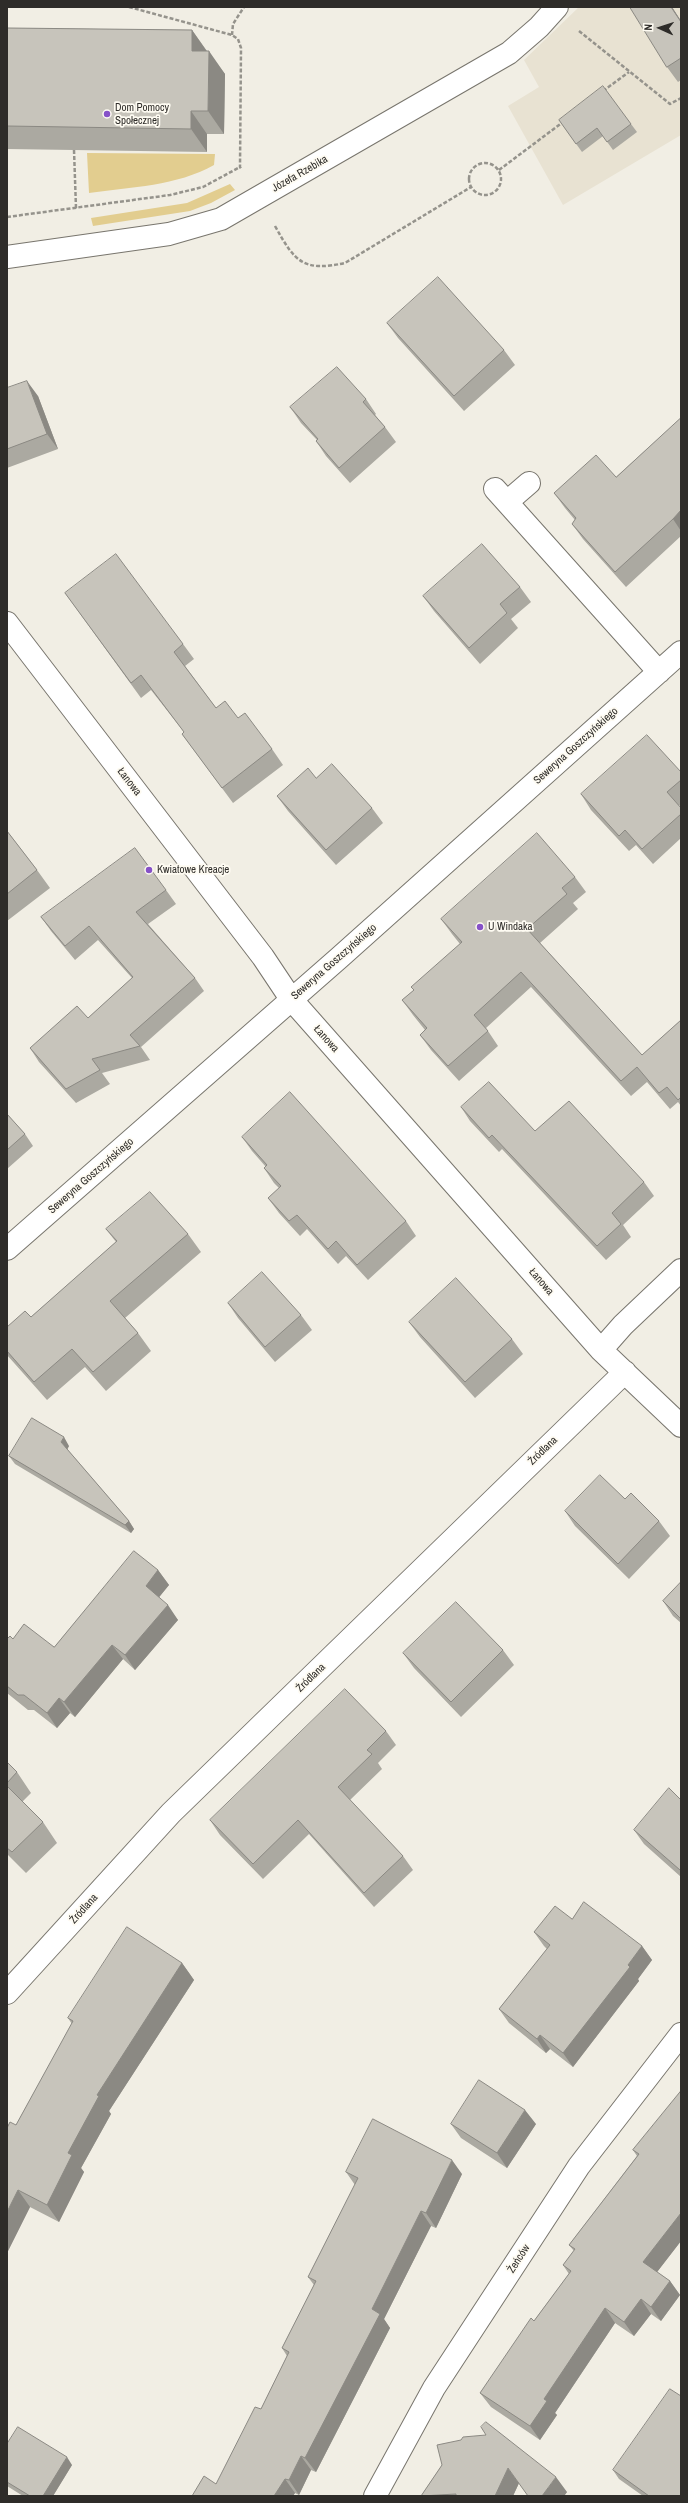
<!DOCTYPE html>
<meta charset="utf-8">
<style>
body{margin:0}
#map{position:relative;width:688px;height:2503px;overflow:hidden;background:#f1eee4;font-family:"Archivo Narrow",sans-serif}
canvas{display:block}
.frame{position:absolute;inset:0;border:8px solid #2e2c29;pointer-events:none}
.north{position:absolute;left:640px;top:8px;width:40px;height:40px;-webkit-text-stroke:3px #fefbf2;paint-order:stroke;rotate:273deg;font-size:11px;font-weight:700;line-height:16px;text-align:center;color:#2e2c29}
.north::after{content:'';display:block;margin:auto;width:14px;height:18px;background:#2e2c29;clip-path:polygon(50% 0,100% 100%,50% 72%,0 100%)}
</style>
<div id="map">
<canvas width="688" height="2503"></canvas>
<div class="frame"></div>
<div class="north">N</div>
</div>
<script>
const ctx = document.querySelector('canvas').getContext('2d');
ctx.lineJoin = 'round';
function fillPath(path, color) {
  ctx.fillStyle = color;
  ctx.fill(path, 'evenodd');
}
function strokePath(path, color, width, dash) {
  ctx.strokeStyle = color;
  ctx.lineWidth = width;
  ctx.lineCap = dash ? 'butt' : 'round';
  ctx.setLineDash(dash || []);
  ctx.stroke(path);
}
function label(font, color, halo, rows, align = 'center') {
  ctx.font = font + ' "Archivo Narrow",sans-serif';
  ctx.lineWidth = 3.5;
  ctx.setLineDash([]);
  ctx.textBaseline = 'middle';
  ctx.strokeStyle = halo;
  ctx.fillStyle = color;
  for (const [text, x, y, turn = 0] of rows) {
    ctx.save();
    ctx.translate(x, y);
    ctx.rotate((+turn || 0) * Math.PI / 180);
    ctx.textAlign = isNaN(turn) ? turn : align;
    if (halo) ctx.strokeText(text, 0, 0);
    ctx.fillText(text, 0, 0);
    ctx.restore();
  }
}
fillPath(new Path2D(`
 M579 7H681V135L563 205 508 106 539 87 524 60Z`), '#e8e2d2');
fillPath(new Path2D(`
 M87 153 215 154 214 165C177 186 131 187 89 193Z
 M230 184 235 190 211 203 190 211 93 226 91 218 187 203Z`), '#e2cd8f');
const minor = new Path2D(`
 M7 257 169 234 221 219 509 53 539 27 557 7
 M495 489 659 672
 M507 502 529 483
 M7 623 263 957 291 999 601 1350 681 1426
 M7 1249 339 958 681 652
 M601 1350 623 1325 681 1270
 M7 1993 171 1813 625 1372
 M375 2496 434 2388 579 2166 681 2034`);
strokePath(minor, '#78756d', 24);
strokePath(new Path2D(`
 M129 7 232 35 238 39 241 48 240 167 242 170
 M579 31 670 104 681 98
 M232 35 233 24 244 7
 M603 91 629 72
 M74 150 76 208
 M469 179a16 16 0 1 1 32 0a16 16 0 1 1-32 0Z
 M499 170 563 122
 M7 217 170 195 203 187 240 167
 M275 226C295 262 303 272 345 263L471 187`), '#95938c', 2.5, [4, 2]);
strokePath(minor, '#fff', 22);
fillPath(new Path2D(`
 M630 7H672L681 21V80L678 82 667 67Z
 M7 28 192 30 207 51 225 74 224 134H207V152L7 149Z
 M559 120 631 124 637 132 613 150 603 136 582 152Z
 M387 323 504 350 515 365 464 411 398 338Z
 M7 388 38 396 58 449 7 468Z
 M366 399 376 414 375 415 385 427 396 442 350 483 326 456 316 441 317 440 301 423 290 407Z
 M681 418V536L626 587 583 539 572 524 575 520 565 508 554 493 616 477Z
 M520 587 531 602 511 619 518 628 480 664 434 611 423 596Z
 M65 593 183 644 194 659 185 666 216 708 238 718 272 749 283 765 233 803 182 734 184 732 151 690 141 698Z
 M681 772V804L679 806 681 808V838L653 864 636 845 629 851 591 810 581 794Z
 M316 778 372 808 383 823 336 865 288 811 277 796Z
 M7 831 37 870 50 888 7 921Z
 M575 877 586 892 573 903 578 909 540 943 642 1055 681 1020V1106L678 1102 670 1109 647 1082 631 1096 531 987 486 1028 498 1046 459 1081 431 1050 420 1035 425 1030 413 1015 402 1000 414 990 460 944 452 934 441 919Z
 M166 890 176 904 148 924 195 978 204 991 141 1047 150 1060 102 1073 110 1084 76 1103 39 1062 30 1048 88 1018 132 978 98 940 75 960 51 931 41 917Z
 M461 1107 535 1131 644 1182 654 1196 623 1225 631 1237 606 1260 502 1149 499 1152 470 1121Z
 M7 1114 25 1134 33 1146 7 1169Z
 M242 1137 406 1221 416 1236 368 1280 346 1256 338 1264 307 1229 300 1236 279 1213 268 1198 279 1188 274 1183 264 1168 266 1167 252 1151Z
 M106 1229 188 1234 201 1252 125 1318 138 1333 151 1351 106 1391 85 1367 47 1400 7 1355V1327L31 1317 116 1242Z
 M228 1303 301 1315 312 1330 275 1362 238 1318Z
 M409 1322 512 1339 523 1354 475 1398 420 1337Z
 M69 1446 67 1449 129 1521 134 1529 131 1533 15 1464 9 1456Z
 M565 1511 659 1521 670 1536 629 1579 575 1526Z
 M158 1570 169 1585 159 1597 178 1620 135 1670 123 1659 75 1717 70 1713 57 1728 34 1710H28L7 1693V1637L8 1638 54 1647Z
 M681 1582V1623L673 1616 663 1601Z
 M503 1650 514 1665 461 1717 414 1668 403 1653Z
 M386 1731 396 1745 378 1763 382 1769 350 1800 403 1856 413 1870 374 1907 309 1834 263 1879 220 1835 210 1820Z
 M7 1762 17 1772 31 1793 22 1802 43 1822 57 1843 26 1873 7 1854Z
 M681 1800V1877L644 1844 634 1830Z
 M572 1919 642 1946 652 1960 638 1979 639 1981 573 2067 550 2049 546 2053 509 2023 499 2009 547 1949 544 1946 534 1932Z
 M182 1963 194 1980 109 2111 111 2114 81 2168 84 2172 59 2222 30 2207 7 2253 16 2125 72 2024 68 2018Z
 M681 2091V2241L657 2272 670 2281 680 2295 661 2321 651 2314 634 2336 615 2323 555 2413 557 2415 540 2440 491 2407 480 2393 569 2274 563 2265 574 2251 569 2245 637 2156 633 2150Z
 M451 2124H536L507 2168 461 2138Z
 M346 2172 462 2174 436 2228 431 2226 384 2319 390 2328 316 2472 311 2470 299 2495 295 2493 293 2496H192L216 2484 261 2409 287 2356 282 2348 314 2285 308 2277 355 2185Z
 M7 2444 72 2465 53 2496H23L7 2486Z
 M442 2465 567 2492 564 2496H528L519 2483 513 2496H421Z
 M613 2470 681 2496H643L619 2479Z`), '#aba9a1');
fillPath(new Path2D(`
 M671 7H672L681 21V22Z
 M192 30 208 53 192 51Z
 M209 51 225 74 224 134 208 111Z
 M191 111 207 134V152L191 129Z
 M27 381 38 396 58 449 47 434Z
 M681 510V531L673 519Z
 M64 1437 69 1446 67 1450 61 1442Z
 M129 1521 134 1529 131 1533 125 1525Z
 M158 1570 169 1585 156 1601 146 1586Z
 M168 1605 178 1620 135 1670 125 1655Z
 M112 1645 123 1659 75 1717 64 1702Z
 M59 1698 70 1713 57 1728 47 1713Z
 M642 1946 652 1960 638 1979 639 1981 573 2067 563 2053Z
 M182 1963 194 1980 109 2111 111 2114 81 2168 84 2172 59 2222 47 2205 68 2153 97 2095Z
 M540 2035 550 2049 546 2053 537 2039Z
 M525 2110 536 2124 507 2168 497 2153Z
 M452 2160 462 2174 436 2228 426 2213Z
 M18 2190 30 2207 7 2253V2212Z
 M421 2211 431 2226 384 2319 390 2328 316 2472 305 2458 372 2309Z
 M681 2213V2241L654 2276 643 2262Z
 M670 2281 680 2295 661 2321 651 2307Z
 M641 2299 651 2314 634 2336 624 2322Z
 M605 2308 615 2323 555 2413 557 2415 540 2440 530 2426 544 2399Z
 M301 2456 311 2470 299 2495 289 2480Z
 M67 2457 72 2465 53 2496H43Z
 M508 2468 519 2483 513 2496H495Z
 M556 2477 567 2492 564 2496H542Z
 M285 2479 295 2493 293 2496H274Z`), '#8b8983');
const building = new Path2D(`
 M630 7H671L681 22V58L667 67Z
 M7 28 192 30V51H209L208 111H191V129L7 126Z
 M603 86 631 124 607 142 597 128 576 144 559 120Z
 M438 277 504 350 454 396 387 323Z
 M337 367 366 399 363 402 385 427 339 468 316 441 318 439 290 407Z
 M27 381 47 434 7 449V388Z
 M681 418V510L673 519 615 572 572 524 576 518 554 493 596 455 616 477Z
 M482 544 520 587 500 604 507 613 469 648 423 596Z
 M116 554 183 644 174 652 216 708 225 701 238 718 245 713 272 749 222 788 182 734 184 732 141 675 131 683 65 593Z
 M647 735 681 772V780L667 792 681 808V814L642 849 625 830 619 836 581 794Z
 M332 764 372 808 326 850 277 796 308 768 316 778Z
 M7 831 37 870 7 894Z
 M537 833 575 877 562 888 567 894 527 929 642 1055 681 1020V1097L678 1100 667 1087 659 1093 637 1067 621 1081 521 972 474 1015 488 1031 448 1066 420 1035 427 1028 402 1000 414 990 411 987 462 942 441 919Z
 M135 848 166 890 136 912 195 978 130 1035 140 1046 92 1059 100 1070 66 1089 30 1048 77 1006 88 1018 133 977 89 926 65 946 41 917Z
 M489 1082 535 1131 569 1101 644 1182 612 1213 621 1224 597 1246 492 1135 489 1138 461 1107Z
 M290 1092 406 1221 357 1265 336 1241 328 1249 297 1215 289 1221 268 1198 281 1186 264 1168 267 1165 242 1137Z
 M7 1114 25 1134 7 1150Z
 M150 1192 188 1234 110 1301 138 1333 93 1372 72 1349 34 1382 7 1351V1327L25 1311 31 1317 117 1241 106 1229Z
 M262 1272 301 1315 265 1347 228 1303Z
 M456 1278 512 1339 465 1382 409 1322Z
 M32 1418 64 1437 61 1442 129 1521 125 1525 9 1456Z
 M600 1475 625 1499 631 1493 659 1521 618 1564 565 1511Z
 M134 1551 158 1570 146 1586 168 1605 125 1655 112 1645 64 1702 59 1698 47 1713 24 1695H18L7 1686V1637L8 1638 10 1636 13 1639 24 1624 54 1647Z
 M681 1582V1619L663 1601Z
 M456 1602 503 1650 451 1702 403 1653Z
 M345 1689 386 1731 367 1750 372 1754 338 1787 403 1856 364 1893 298 1820 253 1864 210 1820Z
 M7 1762 17 1772 7 1783Z
 M7 1786 43 1822 12 1852 7 1848Z
 M669 1788 681 1800V1869L680 1870 634 1830Z
 M584 1902 642 1946 628 1965 630 1967 563 2053 540 2035 537 2039 499 2009 550 1945 534 1932 555 1906 572 1919Z
 M127 1927 182 1963 97 2095 99 2096 68 2153 72 2155 47 2205 18 2190 7 2212V2128L10 2122 16 2125 73 2021 68 2018Z
 M479 2080 525 2110 497 2153 451 2124Z
 M681 2091V2213L643 2262 670 2281 651 2307 641 2299 624 2322 605 2308 544 2399 547 2401 530 2426 480 2393 531 2318 534 2321 571 2271 563 2265 575 2249 569 2245 639 2154 633 2150Z
 M373 2119 452 2160 426 2213 421 2211 372 2309 380 2314 305 2458 301 2456 289 2480 285 2479 274 2496H192L204 2476 216 2484 255 2407 261 2409 289 2352 282 2348 316 2281 308 2277 358 2178 346 2172Z
 M670 2389 681 2396V2496H649L613 2470Z
 M486 2422 556 2477 542 2496H528L508 2468 495 2496H456V2494L421 2496 442 2465 437 2445 461 2440 463 2437 486 2435 481 2427Z
 M18 2427 67 2457 43 2496H30L7 2482V2444Z`);
fillPath(building, '#c7c4bb');
strokePath(building, '#8b8983', 1);
for (const [x, y, r, color] of [
 [107,114,4,"#8651c8"],
 [149,870,4,"#8651c8"],
 [480,927,4,"#8651c8"]
]) {
  const dot = new Path2D();
  dot.arc(x, y, r, 0, 2 * Math.PI);
  ctx.fillStyle = color;
  ctx.fill(dot);
  strokePath(dot, '#fefbf2', 1.5);
}
label('11px', '#2e2c29', '#fefbf2', [
 ["Dom Pomocy",115,108],
 ["Społecznej",115,121],
 ["Kwiatowe Kreacje",157,870],
 ["U Windaka",488,927]
], 'left');
label('11px', '#2e2c29', '#fefbf2', [
 ["Józefa Rzebika",300,174,-30],
 ["Seweryna Goszczyńskiego",576,746,-42],
 ["Łanowa",129,782,52],
 ["Seweryna Goszczyńskiego",334,962,-41],
 ["Łanowa",326,1039,48],
 ["Seweryna Goszczyńskiego",91,1176,-41],
 ["Łanowa",541,1282,49],
 ["Źródlana",543,1451,-44],
 ["Źródlana",311,1678,-44],
 ["Źródlana",84,1909,-48],
 ["Żeńców",519,2259,-57]
]);
</script>
